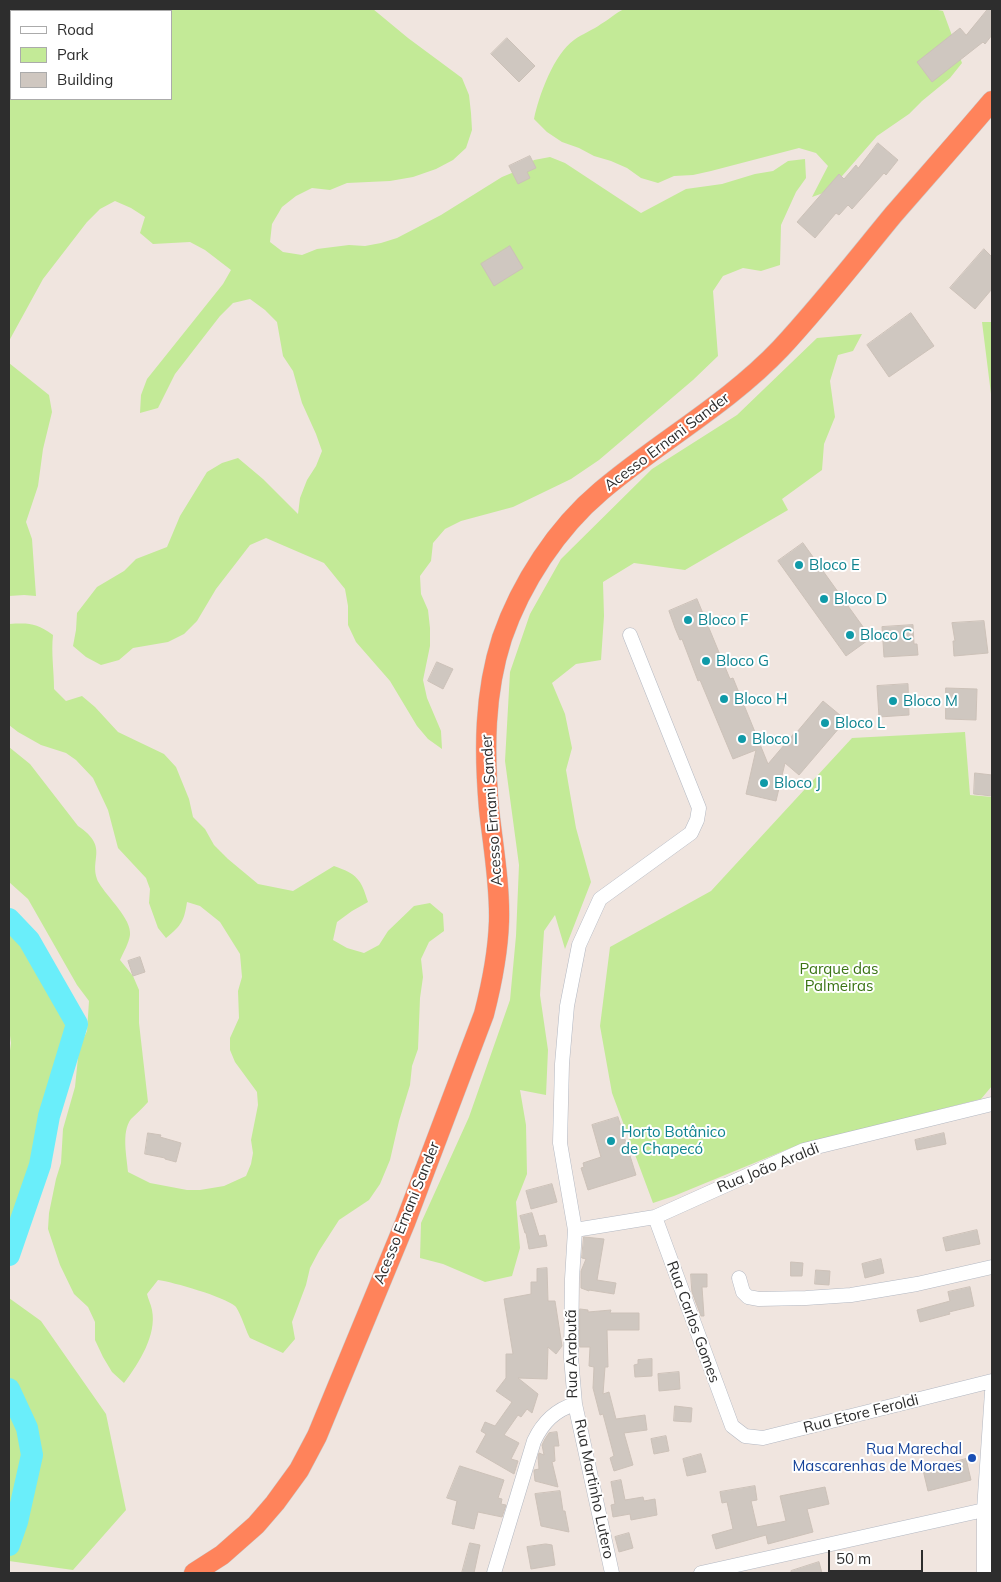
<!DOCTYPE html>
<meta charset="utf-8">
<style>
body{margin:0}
#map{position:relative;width:1001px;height:1582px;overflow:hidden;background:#f0e5df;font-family:Mulish,sans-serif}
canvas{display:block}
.frame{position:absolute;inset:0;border:10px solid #2d2d2d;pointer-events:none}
.legend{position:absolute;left:10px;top:10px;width:162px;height:90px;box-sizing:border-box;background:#fff;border:1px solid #ababab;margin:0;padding:6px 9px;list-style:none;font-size:15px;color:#2d2d2d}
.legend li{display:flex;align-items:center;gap:10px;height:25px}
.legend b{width:25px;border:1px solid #ababab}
.scale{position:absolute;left:828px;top:1550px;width:95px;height:22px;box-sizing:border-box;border:2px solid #2d2d2d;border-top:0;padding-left:6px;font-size:15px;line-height:18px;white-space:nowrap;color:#2d2d2d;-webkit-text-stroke:4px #fff;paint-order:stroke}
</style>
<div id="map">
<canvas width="1001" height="1582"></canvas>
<div class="frame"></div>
<ul class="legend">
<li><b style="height:6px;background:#fff"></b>Road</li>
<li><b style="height:14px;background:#c3ea97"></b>Park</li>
<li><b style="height:14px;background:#cfc7c0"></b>Building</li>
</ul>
<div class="scale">50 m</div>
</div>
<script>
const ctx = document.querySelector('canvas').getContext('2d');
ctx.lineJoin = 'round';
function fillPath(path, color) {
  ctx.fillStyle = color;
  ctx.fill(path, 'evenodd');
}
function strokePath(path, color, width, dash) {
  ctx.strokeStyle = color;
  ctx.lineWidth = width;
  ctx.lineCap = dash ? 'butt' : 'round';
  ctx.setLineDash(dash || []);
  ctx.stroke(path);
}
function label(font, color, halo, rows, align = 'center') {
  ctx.font = font + ' Mulish,sans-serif';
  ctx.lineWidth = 4;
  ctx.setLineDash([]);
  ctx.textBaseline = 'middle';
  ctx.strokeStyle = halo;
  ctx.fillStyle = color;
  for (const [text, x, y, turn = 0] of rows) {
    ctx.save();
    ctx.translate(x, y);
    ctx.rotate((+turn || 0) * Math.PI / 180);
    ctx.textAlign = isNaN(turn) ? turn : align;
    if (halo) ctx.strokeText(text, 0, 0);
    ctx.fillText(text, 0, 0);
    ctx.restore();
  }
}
fillPath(new Path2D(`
 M27 9H373L408 38 462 78 469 95 471 113 472 130 466 148 453 160 436 169 413 177 390 181 347 183 330 190 312 188 296 196 282 207 272 224 270 242 283 252 302 255 317 249 349 245 365 246 381 243 397 238 441 215 502 177 519 170 534 160 550 157 565 163 641 213 686 189 722 184 755 174 773 171 788 161 805 159 806 178 796 192 781 225 780 265 761 271 743 268 723 276 713 291 718 356 693 380 599 460 571 479 513 507 461 521 445 529 433 543 431 561 420 576 421 594 428 610 430 628V646L423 680 427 698 441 731 442 749 428 739 417 726 390 681 356 642 348 625V606L345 589 324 563 266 538 250 545 216 589 197 621 184 634 168 642 133 648 119 660 101 665 86 657 73 646 76 630 77 613 97 587 124 571 136 559 167 547 180 516 207 472 222 463 238 458 263 479 298 514 300 498 307 480 316 466 322 451 316 434 302 403 293 371 283 356 277 322 265 310 250 299 233 303 220 316 175 374 158 408 140 413 141 395 147 379 223 284 231 270 205 250 190 242 153 244 140 233 145 217 131 208 115 201 100 209 87 222 43 279 9 341V30L11 27V99H171V11H24Z
 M624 9H933L943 11 962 63 950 78 922 101 909 114 877 136 829 191 812 197 828 166 816 153 799 148 711 171 693 175 674 176 658 183 641 178 627 168 611 161 594 156 579 148 562 142 547 132 534 119C539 95 554 54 574 40 582 34 593 30 601 24 609 20 615 13 624 9Z
 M982 322H992V402Z
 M862 334 853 351 838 355 830 381 835 417 824 444 822 470 782 499 788 510 685 570 634 563 603 582 604 616 601 660 576 664 552 683 565 714 572 748 566 770 576 828 591 882 565 949 555 915 544 931 540 995 548 1050 546 1095 520 1090 526 1125 527 1174 516 1202 520 1248 512 1276 485 1282 443 1264 420 1258 421 1223 469 1117 510 1000 516 936 519 865 505 761 510 672 530 614 561 559 652 469 737 415 817 338Z
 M9 363 49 395 52 412 43 449 38 486 26 522 32 539 36 596 24 595 9 596Z
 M9 624C30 623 36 623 53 635 51 653 54 671 54 689L66 701 82 696 95 707 118 732 164 754 176 767 189 799 193 817 205 829 214 845 228 859 258 884 293 891 334 866C357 874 361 879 368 902L352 911 337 922 333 940 347 948 364 953 379 945 388 931 414 906 430 903 443 914 444 931 429 942 421 959 423 977 420 998 418 1049 412 1066 410 1085 399 1121 390 1160 380 1184 369 1200 339 1220 319 1251 310 1268 306 1285 292 1322 295 1339 283 1353 250 1338C246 1331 240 1311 235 1306 225 1297 173 1282 158 1280L147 1294C148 1299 151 1304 152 1310 157 1335 139 1363 124 1383L112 1372 103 1357 95 1340V1322L88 1307 74 1294 60 1265 48 1229 49 1213 56 1179 61 1163 63 1129 75 1087 79 1048 87 1031 89 1001 77 985 28 899 9 882V747L30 764 78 826C111 848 87 860 99 883 107 897 132 919 130 935 129 943 123 953 120 960L133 976 139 990V1023L148 1102C143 1108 137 1113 131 1119 121 1132 127 1157 128 1172L150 1183 187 1190H200L224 1186 246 1176 251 1164 253 1153 251 1140 258 1105 257 1092 235 1062 230 1050V1038L239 1018 238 991 242 977 240 954 220 922 200 906 187 902C184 921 182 925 166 938L158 928 149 903 150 889 146 878 118 848 108 810 93 778 76 760 66 753 41 745 18 732 9 725Z
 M965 732 970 795 992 797V1086L981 1099 793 1147 674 1196 653 1203 612 1093 600 1026 610 947 711 891 852 738Z
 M9 919 29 940 77 1024 49 1116 40 1165 9 1255V1058L11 1043 9 1028Z
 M9 1298 41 1321 106 1414 126 1510 73 1570 9 1561Z`), '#c3ea97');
strokePath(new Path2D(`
 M70 11 71 9
 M9 78 11 76
 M9 919 29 940 77 1024 49 1116 40 1165 9 1255
 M9 1389 27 1428 32 1455 17 1522 9 1545`), '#6aeefa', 22);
const building = new Path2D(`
 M988 9H992V35L985 44 983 42 932 82 917 62 960 28 966 35Z
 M507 38 535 66 519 82 491 54Z
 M878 143 898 160 886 175 884 173 852 209 848 205 839 215 836 213 815 238 797 222 839 174 844 179 856 165 858 168Z
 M530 156 536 168 527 172 530 178 518 184 509 166Z
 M510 246 523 268 494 286 481 264Z
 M984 249 992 257V289L975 309 950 288Z
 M911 313 934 346 889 377 867 345Z
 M803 543 871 638 846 656 778 561Z
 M697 599 730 679 733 678 768 764 796 731 797 732 823 701 846 720 799 775 785 763 776 801 746 794 756 750 733 759 700 680 698 681 682 639 680 640 675 628 669 611Z
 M984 621 988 653 954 656 953 641H955L952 623Z
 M913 625 914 644H917L918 655 884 657 882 627Z
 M437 662 453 669 443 689 428 681Z
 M908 684 909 715 879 717 877 686Z
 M946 688 977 689 976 720 946 719Z
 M975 773 992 775V796L974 794Z
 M140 957 145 972 133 976 128 961Z
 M618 1117 636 1175 588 1190 581 1168 584 1167 583 1163 601 1157 592 1125Z
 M148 1133 161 1135 160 1137 181 1143 176 1162 165 1159V1158L145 1154Z
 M944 1133 946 1144 917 1150 915 1140Z
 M552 1184 557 1202 531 1209 526 1191Z
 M532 1213 539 1236 545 1235 547 1246 529 1249 526 1233H525L520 1216Z
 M977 1230 980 1244 946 1251 943 1238Z
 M584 1237 604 1239 597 1280 616 1283 614 1294 589 1290V1291L581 1288V1271L586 1259 582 1258Z
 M881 1259 884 1273 865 1278 862 1264Z
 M791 1262 803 1263 802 1276H791Z
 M547 1268 548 1301H555L562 1346 556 1354 548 1347 547 1379 518 1378 538 1394 532 1413 527 1409 521 1417 518 1415 504 1435 519 1443 511 1459 518 1461 514 1474 476 1452 486 1434 481 1431 485 1422 495 1426 512 1402 496 1391 506 1378V1354H513L504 1299 531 1294V1282H537V1269Z
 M816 1270 830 1271 829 1285 815 1284Z
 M691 1274H707V1287H702L704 1316H701L692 1292Z
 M970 1287 974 1306 949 1312 950 1314 920 1322 917 1310 950 1301 948 1292Z
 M580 1309 588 1310V1312L611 1310 610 1313H639V1330H607L608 1367H605L603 1394 609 1392 616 1419 645 1415 647 1430 624 1433 633 1465 614 1471 610 1458 614 1456 603 1414 600 1415 593 1388 594 1367 589 1366 590 1347H580Z
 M652 1359V1376L635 1377 634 1365 638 1364V1360Z
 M679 1372 680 1389 659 1391 658 1374Z
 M675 1406 692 1408 691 1422 674 1421Z
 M557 1432 559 1446H554L555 1461 552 1462 558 1487 535 1481 534 1472V1470L539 1469 538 1457 539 1453 544 1455 542 1445 545 1439 549 1433Z
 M666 1436 669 1451 654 1454 651 1439Z
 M701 1454 706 1472 687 1476 683 1459Z
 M966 1459 971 1480 928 1491 923 1470Z
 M460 1466 504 1480 498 1498 502 1499 501 1504 506 1505 502 1517 478 1512 474 1529 452 1524 457 1501 447 1498Z
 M621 1480 625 1500 643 1497 644 1501 655 1499 657 1515 631 1520 630 1514 613 1517 611 1505 615 1504 611 1482Z
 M755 1486 757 1500 751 1501 757 1527 786 1521 780 1496 825 1487 829 1504 807 1509 813 1532 768 1544 766 1535 716 1549 712 1535 733 1529 727 1502 722 1503 720 1492Z
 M560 1491 563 1511H565L569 1532 541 1526 535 1494Z
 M629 1533 633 1548 619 1552 615 1537Z
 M470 1543 480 1545 474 1573H462Z
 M546 1544 552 1545 555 1565 531 1569 527 1547Z
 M819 1562 822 1573H791V1571Z`);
fillPath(building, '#cfc7c0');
strokePath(building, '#ccc1b8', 1);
const minor = new Path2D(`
 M655 1217 732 1426 745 1436 763 1438 992 1381
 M575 1230 655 1217 804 1150 992 1104
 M739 1278 743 1292 748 1297 759 1299 806 1298 851 1295 917 1284 992 1267
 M494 1573 534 1441C543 1422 555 1410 575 1404
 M612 1573 575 1404 571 1357 572 1279 575 1230 560 1143 562 1064 567 1006 579 945 600 899 691 833 697 820 699 808 630 635
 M701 1573 984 1510
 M984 1573V1510L992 1392`);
const highway = new Path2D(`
 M194 1573 222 1555 256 1525 275 1503 299 1470 317 1436 405 1223 484 1014C492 983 498 953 499 921 500 884 493 846 489 809 484 751 484 694 502 638 521 583 557 528 601 491 660 441 728 404 781 348 820 306 856 260 893 215 926 177 959 140 992 101`);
strokePath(minor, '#b3b8c2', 15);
strokePath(highway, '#c8c8c8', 21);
strokePath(minor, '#fff', 14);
strokePath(highway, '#ff835b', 20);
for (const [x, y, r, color] of [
 [799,565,5,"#0f9aa8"],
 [824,599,5,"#0f9aa8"],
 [688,620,5,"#0f9aa8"],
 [850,635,5,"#0f9aa8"],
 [706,661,5,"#0f9aa8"],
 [724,699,5,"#0f9aa8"],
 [893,701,5,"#0f9aa8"],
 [825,723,5,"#0f9aa8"],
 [742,739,5,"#0f9aa8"],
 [764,783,5,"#0f9aa8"],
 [611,1141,5,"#0f9aa8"],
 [972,1458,5,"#1a4fb4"]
]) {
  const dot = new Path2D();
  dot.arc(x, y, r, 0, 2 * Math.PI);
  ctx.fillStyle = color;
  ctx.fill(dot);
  strokePath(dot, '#fff', 2);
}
label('15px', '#2d2d2d', '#fff', [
 ["Acesso Ernani Sander",667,442,-37],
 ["Acesso Ernani Sander",492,810,-94],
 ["Rua João Araldi",768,1168,-22],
 ["Acesso Ernani Sander",407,1213,-68],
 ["Rua Carlos Gomes",693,1322,70],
 ["Rua Arabutã",572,1354,-91],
 ["Rua Etore Feroldi",861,1414,-14],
 ["Rua Martinho Lutero",594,1489,78]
]);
label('15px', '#0d838f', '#fff', [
 ["Bloco E",809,565],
 ["Bloco D",834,599],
 ["Bloco F",698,620],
 ["Bloco C",860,635],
 ["Bloco G",716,661],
 ["Bloco H",734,699],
 ["Bloco M",903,701],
 ["Bloco L",835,723],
 ["Bloco I",752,739],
 ["Bloco J",774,783],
 ["Horto Botânico",621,1132],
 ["de Chapecó",621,1149]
], 'left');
label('15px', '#3a7414', '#fff', [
 ["Parque das",839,969],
 ["Palmeiras",839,986]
]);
label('15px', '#164399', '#fff', [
 ["Rua Marechal",962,1449],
 ["Mascarenhas de Moraes",962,1466]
], 'right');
</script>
